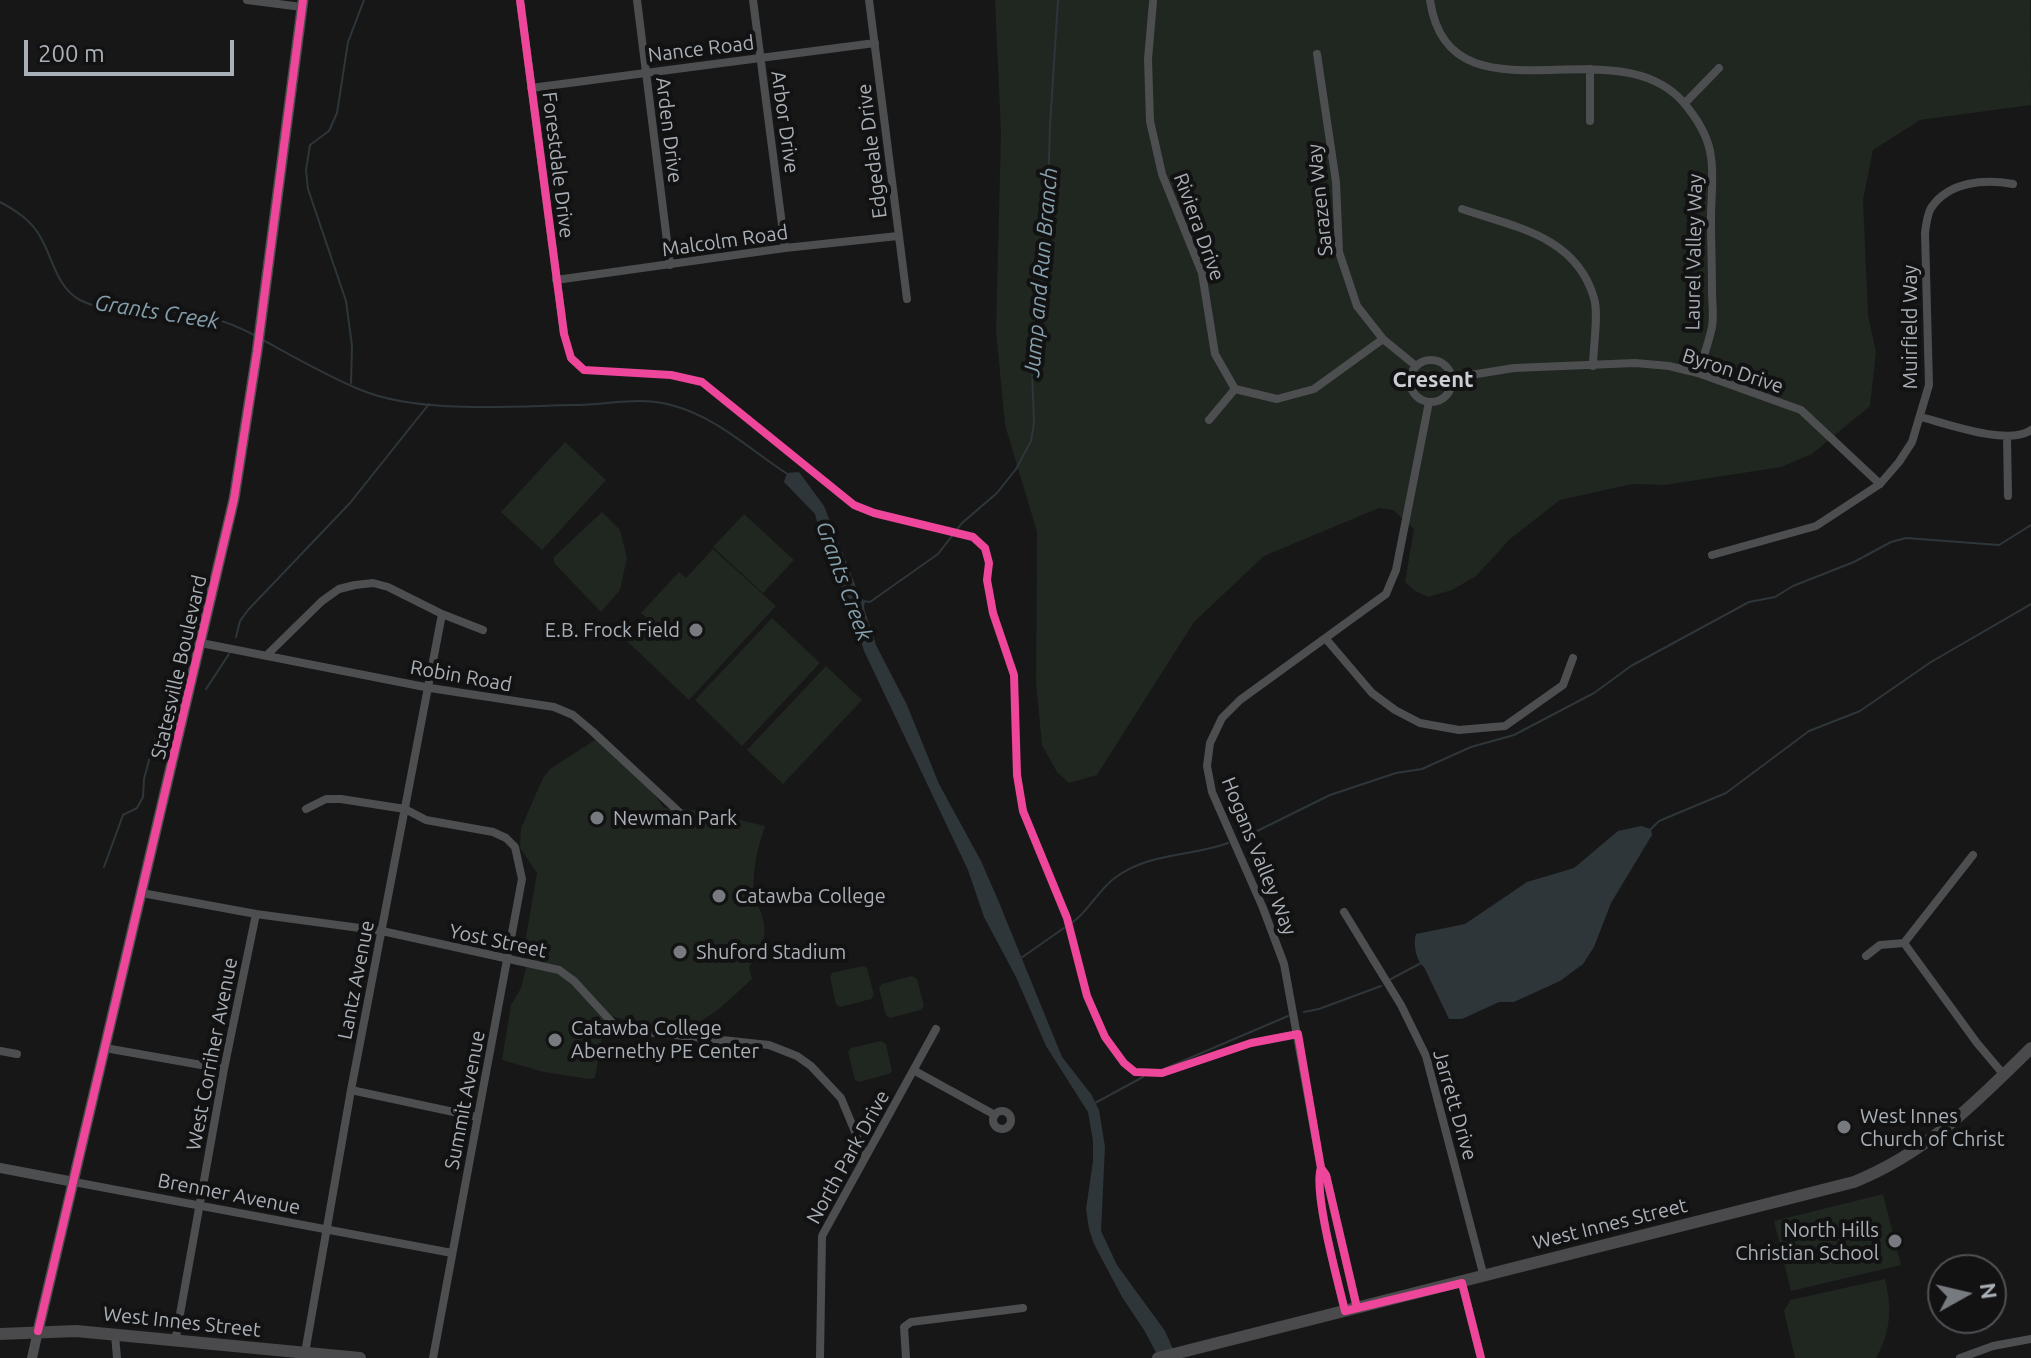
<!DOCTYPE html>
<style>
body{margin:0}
#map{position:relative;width:2031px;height:1358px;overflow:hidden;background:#171718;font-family:Ubuntu,sans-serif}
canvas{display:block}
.north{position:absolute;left:1927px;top:1254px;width:80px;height:80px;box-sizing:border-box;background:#121213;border:2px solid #4f5155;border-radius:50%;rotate:82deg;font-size:22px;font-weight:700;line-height:32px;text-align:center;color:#aab0b7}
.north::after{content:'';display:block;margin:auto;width:28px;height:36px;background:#777a7f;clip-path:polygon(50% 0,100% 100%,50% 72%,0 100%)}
.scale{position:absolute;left:24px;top:40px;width:210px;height:36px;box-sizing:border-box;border:4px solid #aab0b7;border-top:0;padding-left:10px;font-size:24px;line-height:28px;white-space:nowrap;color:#aab0b7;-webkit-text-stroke:6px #121213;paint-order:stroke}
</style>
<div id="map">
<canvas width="2031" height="1358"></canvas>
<div class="north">N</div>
<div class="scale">200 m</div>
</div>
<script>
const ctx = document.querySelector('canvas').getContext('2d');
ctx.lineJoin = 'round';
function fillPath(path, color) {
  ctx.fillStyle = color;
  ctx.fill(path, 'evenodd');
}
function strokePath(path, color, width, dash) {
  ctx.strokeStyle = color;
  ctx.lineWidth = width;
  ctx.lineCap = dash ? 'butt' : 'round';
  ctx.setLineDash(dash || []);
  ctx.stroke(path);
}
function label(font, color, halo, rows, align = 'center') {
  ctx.font = font + ' Ubuntu,sans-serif';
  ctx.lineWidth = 8;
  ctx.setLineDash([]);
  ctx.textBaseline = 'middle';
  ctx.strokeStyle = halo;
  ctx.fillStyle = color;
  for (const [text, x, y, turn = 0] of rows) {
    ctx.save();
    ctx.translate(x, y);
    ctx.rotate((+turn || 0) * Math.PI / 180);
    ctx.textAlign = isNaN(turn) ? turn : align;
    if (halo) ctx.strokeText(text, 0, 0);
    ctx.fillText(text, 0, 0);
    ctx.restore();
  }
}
fillPath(new Path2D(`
 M995 0H2030L2031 105 1920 120 1873 150 1863 200 1868 315 1876 352 1870 406 1812 454 1781 467 1665 485 1632 484 1560 500 1510 539 1476 576 1452 590 1428 597 1415 591 1405 582 1414 529 1393 510 1379 508 1264 556 1194 622 1097 775 1069 783 1057 772 1042 745 1036 683 1037 532 1005 425 996 330 1001 133Z
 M565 442 606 480 542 550 501 512Z
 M602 512 620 530 627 558 620 590 601 612 554 563V557Z
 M744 514 794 560 763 593 713 547Z
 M713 549 776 606 689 700 627 641 647 618 641 613 679 572 686 578Z
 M772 618 820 663 742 746 695 700Z
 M826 666 862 700 783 784 747 750Z
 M598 738 637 770 664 808 697 810 765 826C757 849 752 872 754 896 754 905 755 900 759 908 769 930 765 950 749 967L752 979C736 993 708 1023 687 1026 660 1031 632 1021 606 1015L595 1078 589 1079 544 1072 502 1060 511 1005 521 988 529 956 526 937 537 873 520 848 521 828 543 778 550 769Z
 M863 966 867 968 874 995 871 999 840 1007 836 1004 830 977 832 973Z
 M912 976 917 979 924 1006 921 1010 890 1018 886 1015 879 988 882 984Z
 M881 1041 886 1044 892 1071 889 1074 859 1082 855 1080 848 1052 851 1048Z
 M1883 1194 1901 1265 1791 1291 1774 1221Z
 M1885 1279C1892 1308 1891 1332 1876 1358H1795L1784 1311 1790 1300Z`), '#202620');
fillPath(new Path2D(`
 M799 472 824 506 860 597 865 601 864 608 876 645 907 705 939 784 981 861 998 900 1062 1057 1091 1094 1099 1110 1105 1147 1101 1231 1117 1265 1165 1331 1177 1358H1159L1144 1330 1122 1297 1094 1244 1089 1229 1086 1209 1093 1161V1141L1088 1112 1046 1046 1016 977 984 917 968 870 864 651 848 599 828 562 815 514 784 482 787 473Z
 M1641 826 1651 829 1652 835 1611 903 1594 947 1583 964 1560 981 1514 1002H1499L1462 1019H1449L1424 967C1416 961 1413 943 1416 934L1465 924 1527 882 1574 868 1618 831Z`), '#2e363a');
strokePath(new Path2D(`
 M0 202C17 211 32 221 41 238 53 259 57 288 80 300 107 314 137 310 166 311 198 312 226 320 254 335
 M263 340C296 358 327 376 361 390 419 414 512 406 574 405 607 405 639 396 671 405 715 416 749 449 786 473
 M351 383 352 346 346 301 308 189 306 170 310 145 329 131 337 113 348 42 364 0
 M862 601 870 602 938 554 962 523 997 493 1016 469 1031 441 1034 423 1031 343 1046 255 1050 126 1058 0
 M236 637 240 621 248 610 350 503 429 404
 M206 689 229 654
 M1650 830 1659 821 1726 793 1809 731 1860 711 1931 662 2031 604
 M1245 837 1330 795 1396 773 1422 769 1471 747 1514 735 1594 693 1631 666 1749 602 1775 597 1793 586 1854 562 1891 542 1906 538 1999 545 2031 525
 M104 867 123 815 137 808 143 797 144 779 154 742 170 696
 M1073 922C1090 909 1099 889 1116 877 1151 852 1190 857 1228 843
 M1021 958 1064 928
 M1391 979 1421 963
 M1304 1012 1319 1009 1381 986
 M1164 1069 1288 1016
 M1095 1103 1143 1077`), '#2e363a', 2);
strokePath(new Path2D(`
 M247 0 302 7
 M520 0 564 334
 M637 0 670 265
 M753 0 785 248
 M869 0 907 299
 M1430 0C1449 133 1622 18 1688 108 1699 122 1709 140 1711 157 1714 177 1711 198 1711 218 1711 242 1712 266 1712 291 1712 302 1714 315 1712 327 1709 342 1703 358 1698 373
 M1153 2 1148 59 1150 121 1162 174 1202 273 1215 354 1235 389 1277 399 1314 389 1383 339
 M1317 54 1336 182 1339 252 1357 306 1383 339 1416 366
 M531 88 875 43
 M1685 103 1719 68
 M1590 121V69
 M1462 209C1515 227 1576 236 1594 298 1599 314 1593 348 1593 366
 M556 280 785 248 898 236
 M1410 381a21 21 0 1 1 42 0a21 21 0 1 1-42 0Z
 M1452 378 1514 368 1635 363 1669 366 1698 373 1801 410 1880 484
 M1921 417C1947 424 2008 446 2031 430
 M1209 420 1235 389
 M2007 436 2008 496
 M1712 555 1816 526 1880 484 1899 462 1912 442 1929 385 1925 233C1926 225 1927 215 1931 208 1949 181 1985 179 2013 184
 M1326 639 1372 693 1395 710 1420 723 1459 730 1505 726 1563 685 1573 658
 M201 643 430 688 554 707 573 715 592 731 679 812
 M267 655 322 601 339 589 355 585 373 583 388 587 442 614 483 630
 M306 809 326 799H341L405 809 426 820 493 832 506 838 515 847 522 879 433 1358
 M142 893 256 914 382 931 559 970 574 981 618 1029 769 1045 797 1056 811 1066 841 1098 865 1156
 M1344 912 1401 1005 1426 1056 1484 1277
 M1904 943 1977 1043 2004 1075
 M1866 956 1880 945 1904 943 1973 855
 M105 1048 224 1069
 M0 1051 17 1054
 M915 1071 995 1115
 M351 1090 477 1117
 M993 1120a9 9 0 1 1 18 0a9 9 0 1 1-18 0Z
 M1321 1168 1284 964 1263 908 1212 792 1207 766 1210 743 1222 718 1240 700 1386 594 1396 570 1429 402
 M74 1182 452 1253
 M1462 1283 1481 1358
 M1345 1311C1338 1282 1313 1192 1321 1168L1326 1175 1357 1308
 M115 1335 117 1358
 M175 1342 224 1069 256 914
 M305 1353 351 1090 442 614
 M820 1358 822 1236 936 1029
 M906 1358 904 1327 911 1322 1023 1308
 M1960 1358 1993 1346 2031 1339`), '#4c4e50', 8);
strokePath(new Path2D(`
 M0 1168 74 1182
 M32 1358 38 1331`), '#4c4e50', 10);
strokePath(new Path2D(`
 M38 1331 234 499 257 352 303 0`), '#4b4c4e', 11);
strokePath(new Path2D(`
 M0 1334 76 1331 360 1358
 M1158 1358 1854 1182C1928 1152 1975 1103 2031 1048`), '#4a4a4c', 12);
strokePath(new Path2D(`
 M520 0 564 334 571 358 584 370 671 375 702 382 854 505 874 513 973 537 985 548 989 563 987 580 993 613 1014 675 1017 775 1023 811 1067 918 1087 996 1105 1037 1124 1063 1135 1072 1162 1073 1251 1043 1298 1034 1321 1168
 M1357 1308 1326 1175 1321 1168C1313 1192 1338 1282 1345 1311L1462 1283 1481 1358
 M38 1331 234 499 257 352 303 0`), '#ed469a', 8);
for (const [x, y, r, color] of [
 [696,630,8,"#777a7f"],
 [597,818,8,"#777a7f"],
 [719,896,8,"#777a7f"],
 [680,952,8,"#777a7f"],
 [555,1040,8,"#777a7f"],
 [1844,1127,8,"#777a7f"],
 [1895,1241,8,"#777a7f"]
]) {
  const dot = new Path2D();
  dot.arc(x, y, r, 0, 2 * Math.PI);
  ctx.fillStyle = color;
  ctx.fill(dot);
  strokePath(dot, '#121213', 3);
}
label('20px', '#aab0b7', '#121213', [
 ["Nance Road",701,49,-7],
 ["Arbor Drive",785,122,82],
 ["Arden Drive",669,130,83],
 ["Edgedale Drive",872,151,-97],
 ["Forestdale Drive",558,165,83],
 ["Sarazen Way",1320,200,-96],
 ["Riviera Drive",1199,227,70],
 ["Malcolm Road",725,241,-8],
 ["Laurel Valley Way",1694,252,-89],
 ["Muirfield Way",1910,327,-90],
 ["Byron Drive",1733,371,18],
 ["Statesville Boulevard",179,667,-77],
 ["Robin Road",461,676,10],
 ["Hogans Valley Way",1259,856,68],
 ["Yost Street",498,941,12],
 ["Lantz Avenue",356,980,-79],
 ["West Corriher Avenue",212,1054,-79],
 ["Summit Avenue",465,1100,-79],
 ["Jarrett Drive",1455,1105,74],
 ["North Park Drive",848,1157,-61],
 ["Brenner Avenue",229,1194,11],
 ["West Innes Street",1610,1224,-14],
 ["West Innes Street",182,1322,6]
]);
label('20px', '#aab0b7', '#121213', [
 ["E.B. Frock Field",680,630,"right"],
 ["Newman Park",613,818],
 ["Catawba College",735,896],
 ["Shuford Stadium",696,952],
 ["Catawba College",571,1028],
 ["Abernethy PE Center",571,1051],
 ["West Innes",1860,1116],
 ["Church of Christ",1860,1139],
 ["North Hills",1879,1230,"right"],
 ["Christian School",1879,1253,"right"]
], 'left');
label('italic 22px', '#86a0ad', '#121213', [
 ["Jump and Run Branch",1041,272,-85],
 ["Grants Creek",157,312,9],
 ["Grants Creek",844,581,70]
]);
label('bold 22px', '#cbced3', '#121213', [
 ["Cresent",1433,380]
]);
</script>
